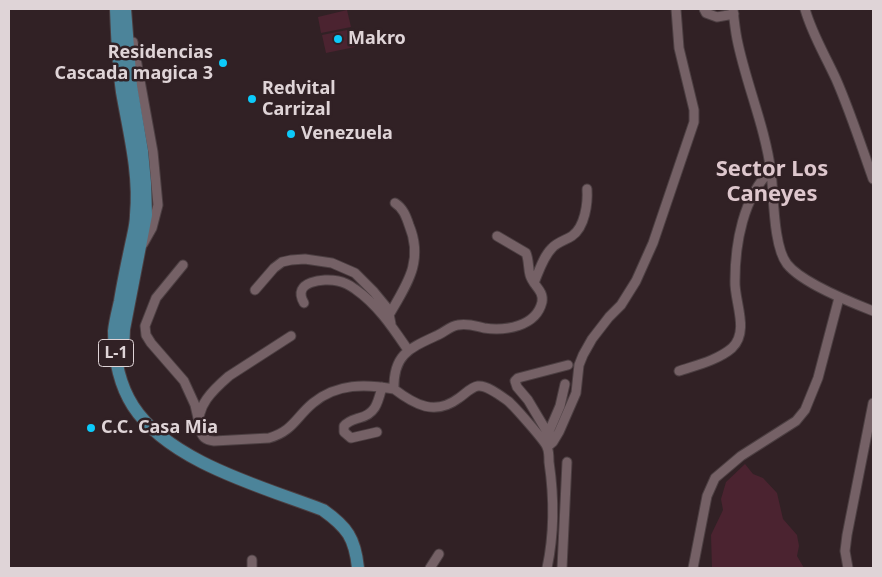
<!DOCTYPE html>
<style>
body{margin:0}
#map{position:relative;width:882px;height:577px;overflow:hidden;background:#312125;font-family:"Noto Sans",sans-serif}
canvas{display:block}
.frame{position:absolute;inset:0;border:10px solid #dfd4d7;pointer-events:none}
</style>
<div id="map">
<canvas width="882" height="577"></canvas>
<div class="frame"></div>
</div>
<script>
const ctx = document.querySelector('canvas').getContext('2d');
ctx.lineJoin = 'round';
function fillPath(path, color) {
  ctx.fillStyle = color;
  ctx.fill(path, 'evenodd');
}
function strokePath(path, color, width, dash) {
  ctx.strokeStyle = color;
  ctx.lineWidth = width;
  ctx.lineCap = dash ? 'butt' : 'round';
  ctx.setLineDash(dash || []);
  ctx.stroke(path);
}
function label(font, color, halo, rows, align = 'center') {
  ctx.font = font + ' "Noto Sans",sans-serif';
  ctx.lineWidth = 5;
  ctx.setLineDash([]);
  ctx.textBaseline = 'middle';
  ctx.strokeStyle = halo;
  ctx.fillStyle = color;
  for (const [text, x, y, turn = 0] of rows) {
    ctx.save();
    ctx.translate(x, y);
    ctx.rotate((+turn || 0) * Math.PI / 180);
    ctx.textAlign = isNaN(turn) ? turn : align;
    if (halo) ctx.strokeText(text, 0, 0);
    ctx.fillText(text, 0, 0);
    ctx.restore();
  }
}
fillPath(new Path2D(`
 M347 10 351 27 321 33 318 17Z
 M352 29 355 47 326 53 322 35Z
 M745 464 753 474 763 478 777 493 783 519 797 535 799 546 797 556 804 568H712L711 535 723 510 721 499 726 482Z`), '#4b2330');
const minor = new Path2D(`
 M704 9 706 13 717 17 734 14
 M733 9C734 19 735 29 737 39 746 84 765 126 771 172 774 195 773 246 787 264 802 283 850 302 873 311
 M805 9C812 34 825 55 836 79 850 111 861 145 873 179
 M133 42 153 152 158 205 152 228 143 244
 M497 236 526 253C529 260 528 268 530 275 533 286 544 290 542 302 536 327 505 331 484 328 475 326 468 323 458 325 450 326 445 332 438 335 410 348 393 354 394 389 415 405 435 416 459 398 465 394 471 387 478 386 487 385 501 396 508 401 514 406 545 441 547 447 549 451 549 458 549 462 554 496 554 535 547 568
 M183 265 156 298 145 326 146 335 151 343 184 381 195 405 198 418
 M534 283C539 271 543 257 552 248 557 242 566 240 572 236 585 227 588 203 587 189
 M255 290 274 268 282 262 291 260 305 259 332 263 355 273 374 292 388 309 391 324
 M304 303C291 281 324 278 338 281 343 282 351 286 355 289 378 305 393 328 408 350
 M389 315C407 284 424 261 409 225 406 216 403 208 395 203
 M291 336 229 376C214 389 194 407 200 429 202 437 205 440 214 441L269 438C293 431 296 417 313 403 337 383 366 384 394 389
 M679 371C697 365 718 360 732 348 750 331 734 301 735 281 735 244 743 197 771 170
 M377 432 351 438 344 432V426C348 421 353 420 359 418 376 414 378 402 382 387
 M548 434 560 406 565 384
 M553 442 528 400 517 387 515 381 518 378 568 365
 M547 447 553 442 559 432 576 393 579 365 583 355 592 339 609 317 621 305 636 281 653 243 694 122V110L679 48 676 9
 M252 568V560
 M430 568 439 554
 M562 568 567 462
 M693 568 707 496 715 478 741 456 796 421 805 410 818 378 839 298
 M848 568 845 551 847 535 873 403`);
const primary = new Path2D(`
 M116 9C117 36 118 64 122 92 129 132 140 174 136 215 136 225 133 235 131 245 127 264 123 282 120 301 118 310 115 321 114 331 114 357 119 384 133 406 169 462 263 487 323 510 347 527 355 538 358 568
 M123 351 124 329 146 215 145 183 142 151 131 86 125 9`);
strokePath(minor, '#4c3f42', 11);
strokePath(primary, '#4c3f42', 14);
strokePath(minor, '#756166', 9);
strokePath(primary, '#4c849a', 12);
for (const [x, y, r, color] of [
 [338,39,5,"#0ccafa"],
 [223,63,5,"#0ccafa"],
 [252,99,5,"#0ccafa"],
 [291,134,5,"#0ccafa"],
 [91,428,5,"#0ccafa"]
]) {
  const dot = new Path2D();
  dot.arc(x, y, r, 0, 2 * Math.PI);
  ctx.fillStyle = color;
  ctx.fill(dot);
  strokePath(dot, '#312125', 2);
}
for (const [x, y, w] of [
 [116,353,35]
]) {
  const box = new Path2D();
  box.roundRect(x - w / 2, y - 13.5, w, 27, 4);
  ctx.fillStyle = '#312125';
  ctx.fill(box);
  strokePath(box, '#dfd4d7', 1);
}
label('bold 16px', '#dfd4d7', null, [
 ["L-1",116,353]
]);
label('bold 18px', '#dfd4d7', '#312125', [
 ["Makro",348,39],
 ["Residencias",213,53,"right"],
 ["Cascada magica 3",213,74,"right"],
 ["Redvital",262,89],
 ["Carrizal",262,110],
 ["Venezuela",301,134],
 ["C.C. Casa Mia",101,428]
], 'left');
label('bold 22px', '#dec7cd', '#312125', [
 ["Sector Los",772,170],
 ["Caneyes",772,195]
]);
</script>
